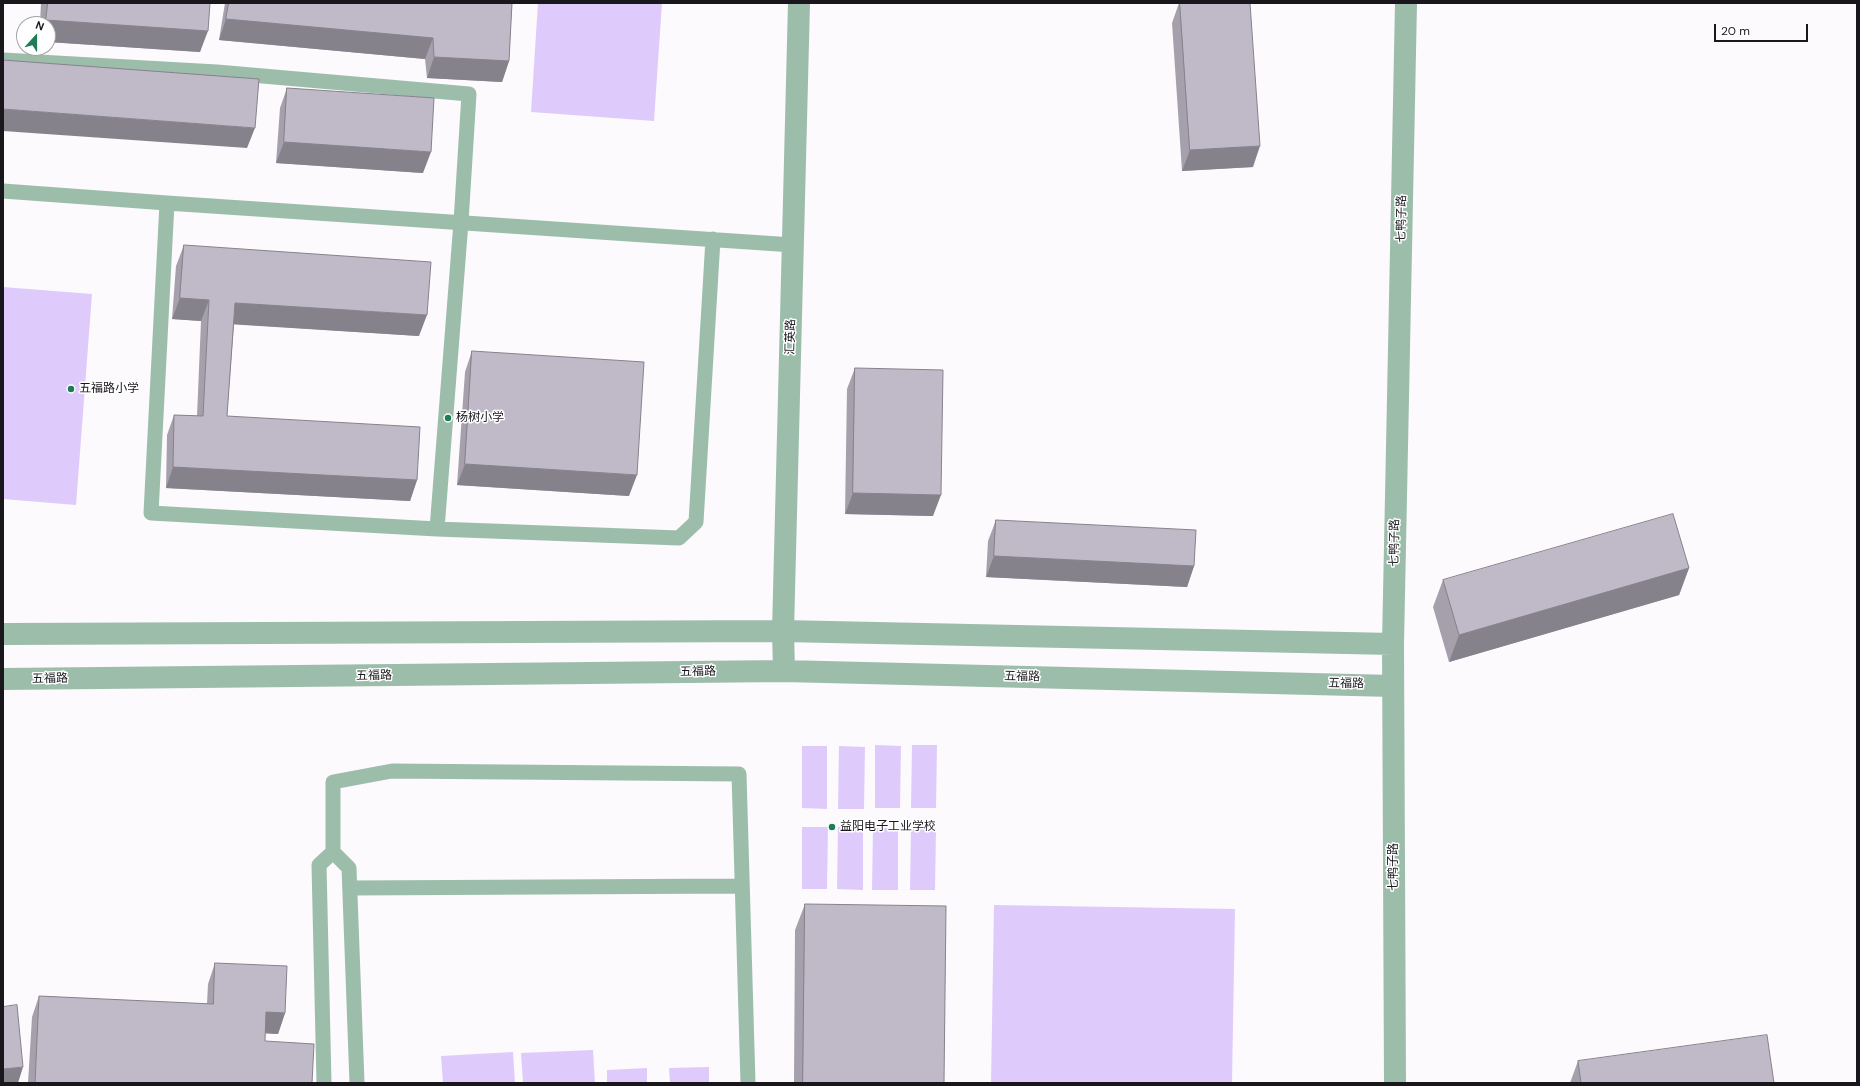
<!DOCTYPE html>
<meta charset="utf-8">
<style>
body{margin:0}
#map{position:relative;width:1860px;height:1086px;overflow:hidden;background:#fcfafd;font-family:"DM Sans",sans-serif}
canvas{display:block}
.frame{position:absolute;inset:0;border:4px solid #19171c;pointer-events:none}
.north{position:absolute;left:16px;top:16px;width:40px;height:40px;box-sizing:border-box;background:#fff;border:1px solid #a3a2a4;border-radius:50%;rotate:21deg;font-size:11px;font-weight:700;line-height:16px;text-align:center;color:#19171c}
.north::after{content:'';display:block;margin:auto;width:14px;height:18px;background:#1c7d56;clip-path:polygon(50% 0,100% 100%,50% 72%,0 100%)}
.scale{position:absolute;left:1714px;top:24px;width:94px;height:18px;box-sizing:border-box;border:2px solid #19171c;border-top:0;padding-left:5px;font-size:12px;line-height:14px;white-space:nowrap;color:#19171c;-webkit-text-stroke:3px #fff;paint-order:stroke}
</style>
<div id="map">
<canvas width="1860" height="1086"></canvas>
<div class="frame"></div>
<div class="north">N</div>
<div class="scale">20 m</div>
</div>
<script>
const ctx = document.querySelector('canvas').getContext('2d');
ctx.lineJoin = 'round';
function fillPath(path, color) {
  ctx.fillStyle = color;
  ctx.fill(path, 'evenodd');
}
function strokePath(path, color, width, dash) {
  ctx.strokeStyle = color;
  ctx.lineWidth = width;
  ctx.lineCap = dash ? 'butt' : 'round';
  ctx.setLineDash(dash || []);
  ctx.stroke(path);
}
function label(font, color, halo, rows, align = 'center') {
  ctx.font = font + ' "DM Sans","Noto Sans SC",sans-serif';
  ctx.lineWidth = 3;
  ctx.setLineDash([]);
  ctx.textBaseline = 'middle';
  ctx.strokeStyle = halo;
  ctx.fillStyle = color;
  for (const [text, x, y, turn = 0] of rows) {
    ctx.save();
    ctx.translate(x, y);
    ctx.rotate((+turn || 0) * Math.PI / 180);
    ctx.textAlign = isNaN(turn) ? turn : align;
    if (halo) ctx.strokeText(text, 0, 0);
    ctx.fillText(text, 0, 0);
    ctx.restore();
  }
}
fillPath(new Path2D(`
 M538 3H662L654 121 531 112Z
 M3 287 92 294 76 505 3 499Z
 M875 745 901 746 900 808H875Z
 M912 745H937L936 808H911Z
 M802 746H827V809L802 808Z
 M839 746 865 747 864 809H838Z
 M802 827H828L827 889H802Z
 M838 827H863V890L837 889Z
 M911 827 936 828 935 890H910Z
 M873 828H898V890H872Z
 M994 905 1235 909 1232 1083H991Z
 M593 1050 595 1083H523L521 1053Z
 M513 1052 515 1083H443L441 1056Z
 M709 1067V1083H670L669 1068Z
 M647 1068V1083H607V1070Z`), '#dfcbfb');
strokePath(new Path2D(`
 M3 60 217 72 469 94 461 222 437 529
 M3 191 167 203 793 245
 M167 203 151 513 437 529 679 538 696 522 713 239
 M333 852 349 868 357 1083
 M350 888 742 886
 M324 1083 319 865 333 852V782L392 771 739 774 748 1083`), '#9dbdab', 15);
strokePath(new Path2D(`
 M3 634 783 631 1393 644
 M784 671 783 631 799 3
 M3 679 784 671 1393 686
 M1395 1083 1393 644 1406 3`), '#9dbdab', 22);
fillPath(new Path2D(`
 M41 3H210L200 52 48 42V24H40Z
 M225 3H512L509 61 502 82 427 78 425 59 219 40Z
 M1179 3 1253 167 1182 171 1172 23Z
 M287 88 423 173 276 163 280 108Z
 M184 245 419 336 234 324 227 416 417 480 410 501 166 488 167 435 174 415 197 416 201 321 172 319 176 266Z
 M472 351 629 496 457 485 465 372Z
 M855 368 933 516 845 514 847 389Z
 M996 520 1194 566 1187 587 986 577 988 541Z
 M1689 568 1679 595 1449 662 1433 607 1443 580Z
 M805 904 944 1083H794L795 930Z
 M215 963 285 1013 278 1034 265 1033V1041L312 1083H28L32 1017 39 996 207 1004 208 984Z
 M1578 1061 1774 1083H1570Z`), '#a5a0ac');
fillPath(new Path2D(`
 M226 19 433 38 425 59 219 40Z
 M46 20 208 31 200 52 48 42V24H45Z
 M434 57 509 61 502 82 427 78Z
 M3 109 255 128 247 148 3 131Z
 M284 142 431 152 423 173 276 163Z
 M1260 146 1253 167 1182 171 1190 150Z
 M180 298 209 300 201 321 172 319Z
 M235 303 427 315 419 336 228 324Z
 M465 464 637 475 629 496 457 485Z
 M173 467 417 480 410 501 166 488Z
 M853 493 941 495 933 516 845 514Z
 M994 556 1194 566 1187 587 986 577Z
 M1689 568 1679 595 1449 662 1459 635Z
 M266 1012 285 1013 278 1034 259 1033Z
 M23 1067 18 1083H3V1069Z`), '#86828c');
const building = new Path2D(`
 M48 3H210L208 31 46 20Z
 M229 3H512L509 61 434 57 433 38 226 19Z
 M1180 3H1250L1260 146 1190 150Z
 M3 60 259 79 255 128 3 109Z
 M287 88 434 98 431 152 284 142Z
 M184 245 431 262 427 315 235 303 227 416 420 427 417 480 173 467 174 415 203 416 209 300 180 298Z
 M472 351 644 362 637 475 465 464Z
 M855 368 943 370 941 495 853 493Z
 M1673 514 1689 568 1459 635 1443 580Z
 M996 520 1196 530 1194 566 994 556Z
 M805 904 946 906 944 1083H803Z
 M215 963 287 966 285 1013 266 1012 265 1041 314 1044 312 1083H35L39 996 213 1004Z
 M17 1005 23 1067 3 1069V1007Z
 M1767 1035 1774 1083H1581L1578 1061Z`);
fillPath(building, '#c0bac8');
strokePath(building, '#86828c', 1);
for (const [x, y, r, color] of [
 [71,389,4,"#1c7d56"],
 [448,418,4,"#1c7d56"],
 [832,827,4,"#1c7d56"]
]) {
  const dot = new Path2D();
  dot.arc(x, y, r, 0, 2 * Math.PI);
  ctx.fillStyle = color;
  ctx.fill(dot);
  strokePath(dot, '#fff', 1.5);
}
label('12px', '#19171c', '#fff', [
 ["七鸭子路",1402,219,-89],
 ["汇英路",791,337,-89],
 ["七鸭子路",1395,543,-89],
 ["五福路",698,672,-1],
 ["五福路",374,676,-1],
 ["五福路",1022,677,1],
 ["五福路",50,679,-1],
 ["五福路",1346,684,1],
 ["七鸭子路",1394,867,-90]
]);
label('12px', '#19171c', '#fff', [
 ["五福路小学",79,389],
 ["杨树小学",456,418],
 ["益阳电子工业学校",840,827]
], 'left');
</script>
